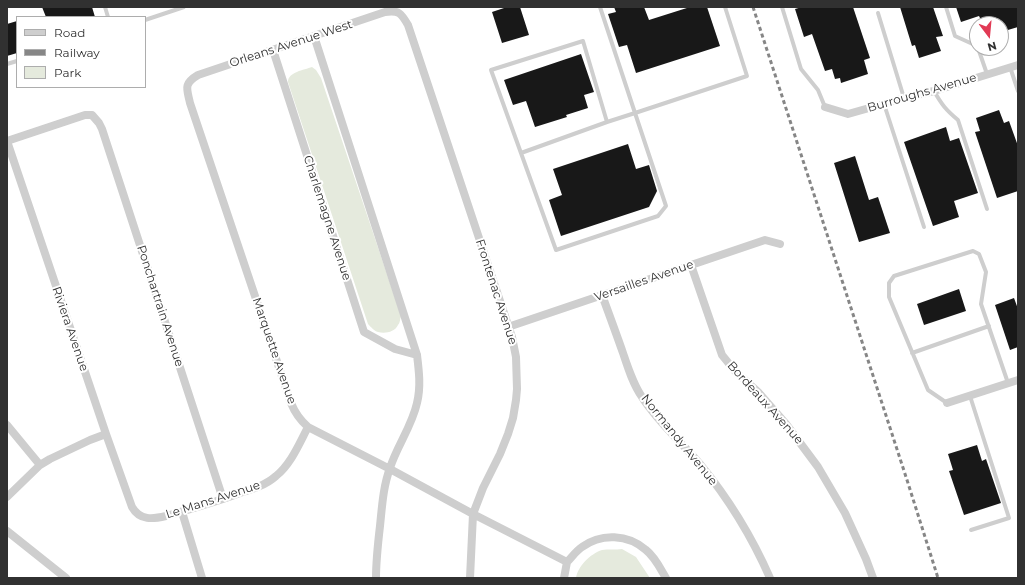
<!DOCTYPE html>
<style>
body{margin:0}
#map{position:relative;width:1025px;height:585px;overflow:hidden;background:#fff;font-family:Montserrat,sans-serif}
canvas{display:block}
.frame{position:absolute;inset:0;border:8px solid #313131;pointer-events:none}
.legend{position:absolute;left:16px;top:16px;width:130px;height:72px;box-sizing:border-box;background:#fff;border:1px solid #adadad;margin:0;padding:5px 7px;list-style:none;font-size:12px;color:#313131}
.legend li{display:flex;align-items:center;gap:8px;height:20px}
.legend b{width:20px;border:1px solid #adadad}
.north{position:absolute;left:969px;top:16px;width:40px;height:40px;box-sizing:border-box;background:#fff;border:1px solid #adadad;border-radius:50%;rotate:164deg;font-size:11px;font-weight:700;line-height:16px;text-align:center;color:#313131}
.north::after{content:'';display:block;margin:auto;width:14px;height:18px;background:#e13a55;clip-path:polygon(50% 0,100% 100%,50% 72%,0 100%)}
</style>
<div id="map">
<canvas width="1025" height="585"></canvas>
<div class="frame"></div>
<ul class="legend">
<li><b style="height:5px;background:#cecece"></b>Road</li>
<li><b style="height:5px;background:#868686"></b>Railway</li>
<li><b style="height:11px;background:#e5eadd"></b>Park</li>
</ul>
<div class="north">N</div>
</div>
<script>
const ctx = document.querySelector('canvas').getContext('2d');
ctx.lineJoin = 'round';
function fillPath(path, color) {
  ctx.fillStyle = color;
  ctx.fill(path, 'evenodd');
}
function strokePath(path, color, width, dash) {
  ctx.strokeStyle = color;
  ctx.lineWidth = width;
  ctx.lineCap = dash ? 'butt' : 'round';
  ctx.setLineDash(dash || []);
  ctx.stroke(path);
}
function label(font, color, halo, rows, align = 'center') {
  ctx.font = font + ' Montserrat,sans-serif';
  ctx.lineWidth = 4;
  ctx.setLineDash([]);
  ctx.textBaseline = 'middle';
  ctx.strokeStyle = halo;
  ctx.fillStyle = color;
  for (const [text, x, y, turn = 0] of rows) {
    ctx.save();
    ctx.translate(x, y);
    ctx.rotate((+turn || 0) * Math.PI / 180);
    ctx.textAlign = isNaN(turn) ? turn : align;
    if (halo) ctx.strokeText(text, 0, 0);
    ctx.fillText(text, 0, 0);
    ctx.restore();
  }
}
fillPath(new Path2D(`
 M312 67 316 70 321 78 401 316C400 319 400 323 398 325 395 332 385 334 378 332 374 331 371 327 368 324L288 82C288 72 304 70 312 67Z
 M622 549 636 557 650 578H576C578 566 590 554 602 550 608 549 616 550 622 549Z`), '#e5eadd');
fillPath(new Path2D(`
 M42 7H92L95 17H46Z
 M507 7H520L529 35 502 43 492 12Z
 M614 7H644L649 20 690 7H707L720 46 636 73 627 45 619 47 608 14 616 12Z
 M802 7H853L870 58 864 60 868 74 841 83 840 78 835 79 832 69 825 71 812 34 804 37 795 9Z
 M900 7H933L943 36 936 37 941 51 919 58 915 45 912 46Z
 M956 7H1018V27L1001 32V24H986L985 19 981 20 979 16 961 22Z
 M17 21V53L7 56V24Z
 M581 54 594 92 584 95 588 108 566 115 567 117 535 127 526 101 513 105 504 80Z
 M999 110 1004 123 1009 121 1018 146V191L997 198 975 132 980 131 976 118Z
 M946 127 950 141 959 138 978 193 954 201 959 217 933 226 904 142Z
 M628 144 636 169 649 165 657 191 649 207 561 236 549 200 562 195 553 169Z
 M855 156 869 200 878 197 890 233 859 242 834 163Z
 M959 289 966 311 924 325 917 304Z
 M1014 298 1018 309V347L1010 350 995 305Z
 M977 445 982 461 986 459 1001 503 964 515 949 471 953 470 948 454Z`), '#181818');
strokePath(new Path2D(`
 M105 7 108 17
 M600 7 635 113 747 76 725 7
 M782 7 801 69 818 90 825 107
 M946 7 955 36 977 46
 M878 13 904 98
 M145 20 184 7
 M583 41 607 122 635 113 666 206 658 216 556 250 491 70Z
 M978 48 987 74
 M7 64 17 61
 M1010 67 1018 91
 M934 91C942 105 946 110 958 120L987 209
 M884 104 924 227
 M521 153 607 122
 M912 353 989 326
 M970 396 1009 518 971 530
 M947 403 928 390 889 297V283L894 276 973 251 979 254 986 272 981 304 1008 383`), '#cecece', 4);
strokePath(new Path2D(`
 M314 36 417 355C419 371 421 387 417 403 412 426 397 446 390 468 383 487 382 507 380 526 378 543 376 561 376 578
 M273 50 364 332 395 349 417 355
 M825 107 848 114 908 97 934 91 1018 65
 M691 265 722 355 735 371 758 392 786 424 818 467 845 513 866 559 873 578
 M602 295C609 314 616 333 623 353 628 368 633 384 642 397 658 422 681 442 700 464 728 498 752 537 770 578
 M508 327 765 240 780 244
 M947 403 1018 380
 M7 425 40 465
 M7 497 40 465 50 459 90 440 106 434
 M223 499 102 129 99 123 92 115H85L7 141 106 434 132 507C140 521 153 519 166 516 191 509 216 502 240 493 253 489 266 485 276 476 291 464 299 444 308 427
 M182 512 202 578
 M7 531 66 578
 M567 562C572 557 576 551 582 547 601 533 628 534 646 550 655 557 660 568 666 578
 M470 578 473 514 483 488 500 454 508 434 513 418 516 400 517 389 516 357 512 337 408 25C401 13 399 10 385 12L198 75C183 84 187 89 190 103L291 403C295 413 300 420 308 427L390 469 473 514 567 562
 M564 578 567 562`), '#cecece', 8);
strokePath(new Path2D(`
 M753 7 907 480 938 578`), '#868686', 3, [4, 3]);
label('12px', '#313131', '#fff', [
 ["Orleans Avenue West",291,44,-18],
 ["Burroughs Avenue",922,93,-16],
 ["Charlemagne Avenue",327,218,72],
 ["Versailles Avenue",644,281,-19],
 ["Frontenac Avenue",496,292,72],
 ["Ponchartrain Avenue",160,306,72],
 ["Riviera Avenue",70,329,71],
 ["Marquette Avenue",274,351,71],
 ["Bordeaux Avenue",765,403,48],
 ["Normandy Avenue",679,440,51],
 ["Le Mans Avenue",213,500,-18]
]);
</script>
